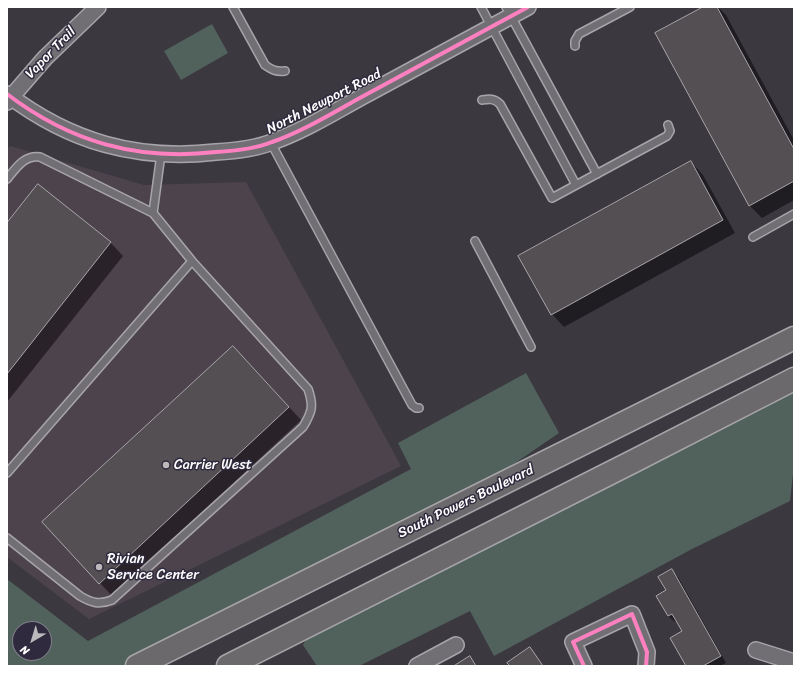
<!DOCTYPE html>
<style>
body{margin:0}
#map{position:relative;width:801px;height:673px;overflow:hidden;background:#3c3840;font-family:Sriracha,sans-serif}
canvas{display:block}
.frame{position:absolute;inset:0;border:8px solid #fff;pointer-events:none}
.north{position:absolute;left:12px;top:621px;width:40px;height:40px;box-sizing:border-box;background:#2f2a3d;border:1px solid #827f8b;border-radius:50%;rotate:218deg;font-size:11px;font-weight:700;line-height:16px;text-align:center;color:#fff}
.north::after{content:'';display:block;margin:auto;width:14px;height:18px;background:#bbb9bc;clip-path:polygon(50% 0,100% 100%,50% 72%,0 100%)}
</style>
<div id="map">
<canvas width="801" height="673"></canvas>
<div class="frame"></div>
<div class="north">N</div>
</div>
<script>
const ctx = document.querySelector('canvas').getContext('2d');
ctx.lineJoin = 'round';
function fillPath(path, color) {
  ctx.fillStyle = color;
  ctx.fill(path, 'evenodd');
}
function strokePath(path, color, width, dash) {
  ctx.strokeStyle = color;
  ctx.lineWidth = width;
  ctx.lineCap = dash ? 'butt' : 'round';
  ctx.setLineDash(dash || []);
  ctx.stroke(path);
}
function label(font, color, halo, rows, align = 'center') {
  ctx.font = font + ' Sriracha,sans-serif';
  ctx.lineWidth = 3;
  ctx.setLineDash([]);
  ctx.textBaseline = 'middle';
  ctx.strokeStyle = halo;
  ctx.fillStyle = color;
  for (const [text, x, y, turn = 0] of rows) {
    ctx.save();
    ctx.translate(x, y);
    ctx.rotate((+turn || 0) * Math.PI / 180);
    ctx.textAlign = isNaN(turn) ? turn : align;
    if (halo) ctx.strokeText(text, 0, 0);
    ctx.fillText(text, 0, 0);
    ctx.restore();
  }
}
fillPath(new Path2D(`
 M10 146 144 185 246 182 401 466 89 619 7 557V149Z`), '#4d434d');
fillPath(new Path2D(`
 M212 24 228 53 181 80 164 51Z
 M526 373 559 433 435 518 137 666H7V579L88 641 411 469 398 443ZM20 629H44V653H20Z
 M794 378V465L790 501 692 549 494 656 470 611 359 666H317L303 645 314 623Z`), '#51625d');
fillPath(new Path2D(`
 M705 7H718L726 15 794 140V200L762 218 749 205Z
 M691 162 703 175 735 233 564 327 552 314Z
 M38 185 111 243 123 256 7 402V224Z
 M246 360 301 420 112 596 44 522Z
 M672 571 678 577 726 663 720 666H687L683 631 677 620 675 622 668 616 667 591Z`), '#0007');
const building = new Path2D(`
 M703 7H717L794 149V181L749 206 655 33Z
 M691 161 723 220 551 315 518 256Z
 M38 184 111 242 7 374V223Z
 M233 346 289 407 99 584 42 522Z
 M672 569 721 656 703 666H686L670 638 682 631 672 614 668 616 656 596 666 590 658 577Z
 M530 647 543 666H510L507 663Z
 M470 656 476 666H454Z`);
fillPath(building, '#544f53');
strokePath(building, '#a7a5a9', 1);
const lane = new Path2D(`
 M233 7 265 65C272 70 276 72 285 71
 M481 7 576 185
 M506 7 597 174
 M575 46V41L579 34 630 7
 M482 100C489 99 494 98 500 104L552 198 667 136 670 131 668 125
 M271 143 412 405 416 408H419
 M7 179C16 168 24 155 40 157L153 213
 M753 237 794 214
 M475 241 531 347
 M7 473 192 261
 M7 538 80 596C92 603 99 605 112 600L303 427C312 412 314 406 308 389L192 261 153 213 161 154`);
const street = new Path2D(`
 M7 94C70 142 137 161 216 152 234 151 255 149 272 142 306 130 337 110 369 93 422 64 475 36 528 7
 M7 102 45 58 98 7
 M756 650 794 662
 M417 666 456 645
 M584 666 573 642 632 614 647 652 646 666`);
const highway = new Path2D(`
 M137 666 794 338
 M228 666 636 460 794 379`);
strokePath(lane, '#a7a5a9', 10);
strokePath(street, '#a7a5a9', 18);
strokePath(highway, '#a7a5a9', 25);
strokePath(lane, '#716f74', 7);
strokePath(street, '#716f74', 15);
strokePath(highway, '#6c696c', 22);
strokePath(new Path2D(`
 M7 94C70 142 137 161 216 152 234 151 255 149 272 142 306 130 337 110 369 93 422 64 475 36 528 7
 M584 666 573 642 632 614 647 652 646 666`), '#ff80c0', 4);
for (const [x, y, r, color] of [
 [166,465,4,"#bbb9bc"],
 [99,567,4,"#bbb9bc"]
]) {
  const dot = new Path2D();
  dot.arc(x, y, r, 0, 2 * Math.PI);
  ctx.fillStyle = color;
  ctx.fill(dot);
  strokePath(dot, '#2f2a3d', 1.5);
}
label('14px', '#fff', '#2f2a3d', [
 ["Vapor Trail",51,53,-46],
 ["North Newport Road",324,102,-27],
 ["South Powers Boulevard",466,502,-26]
]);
label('14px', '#fff', '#2f2a3d', [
 ["Carrier West",174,465],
 ["Rivian",107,559],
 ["Service Center",107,575]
], 'left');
</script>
